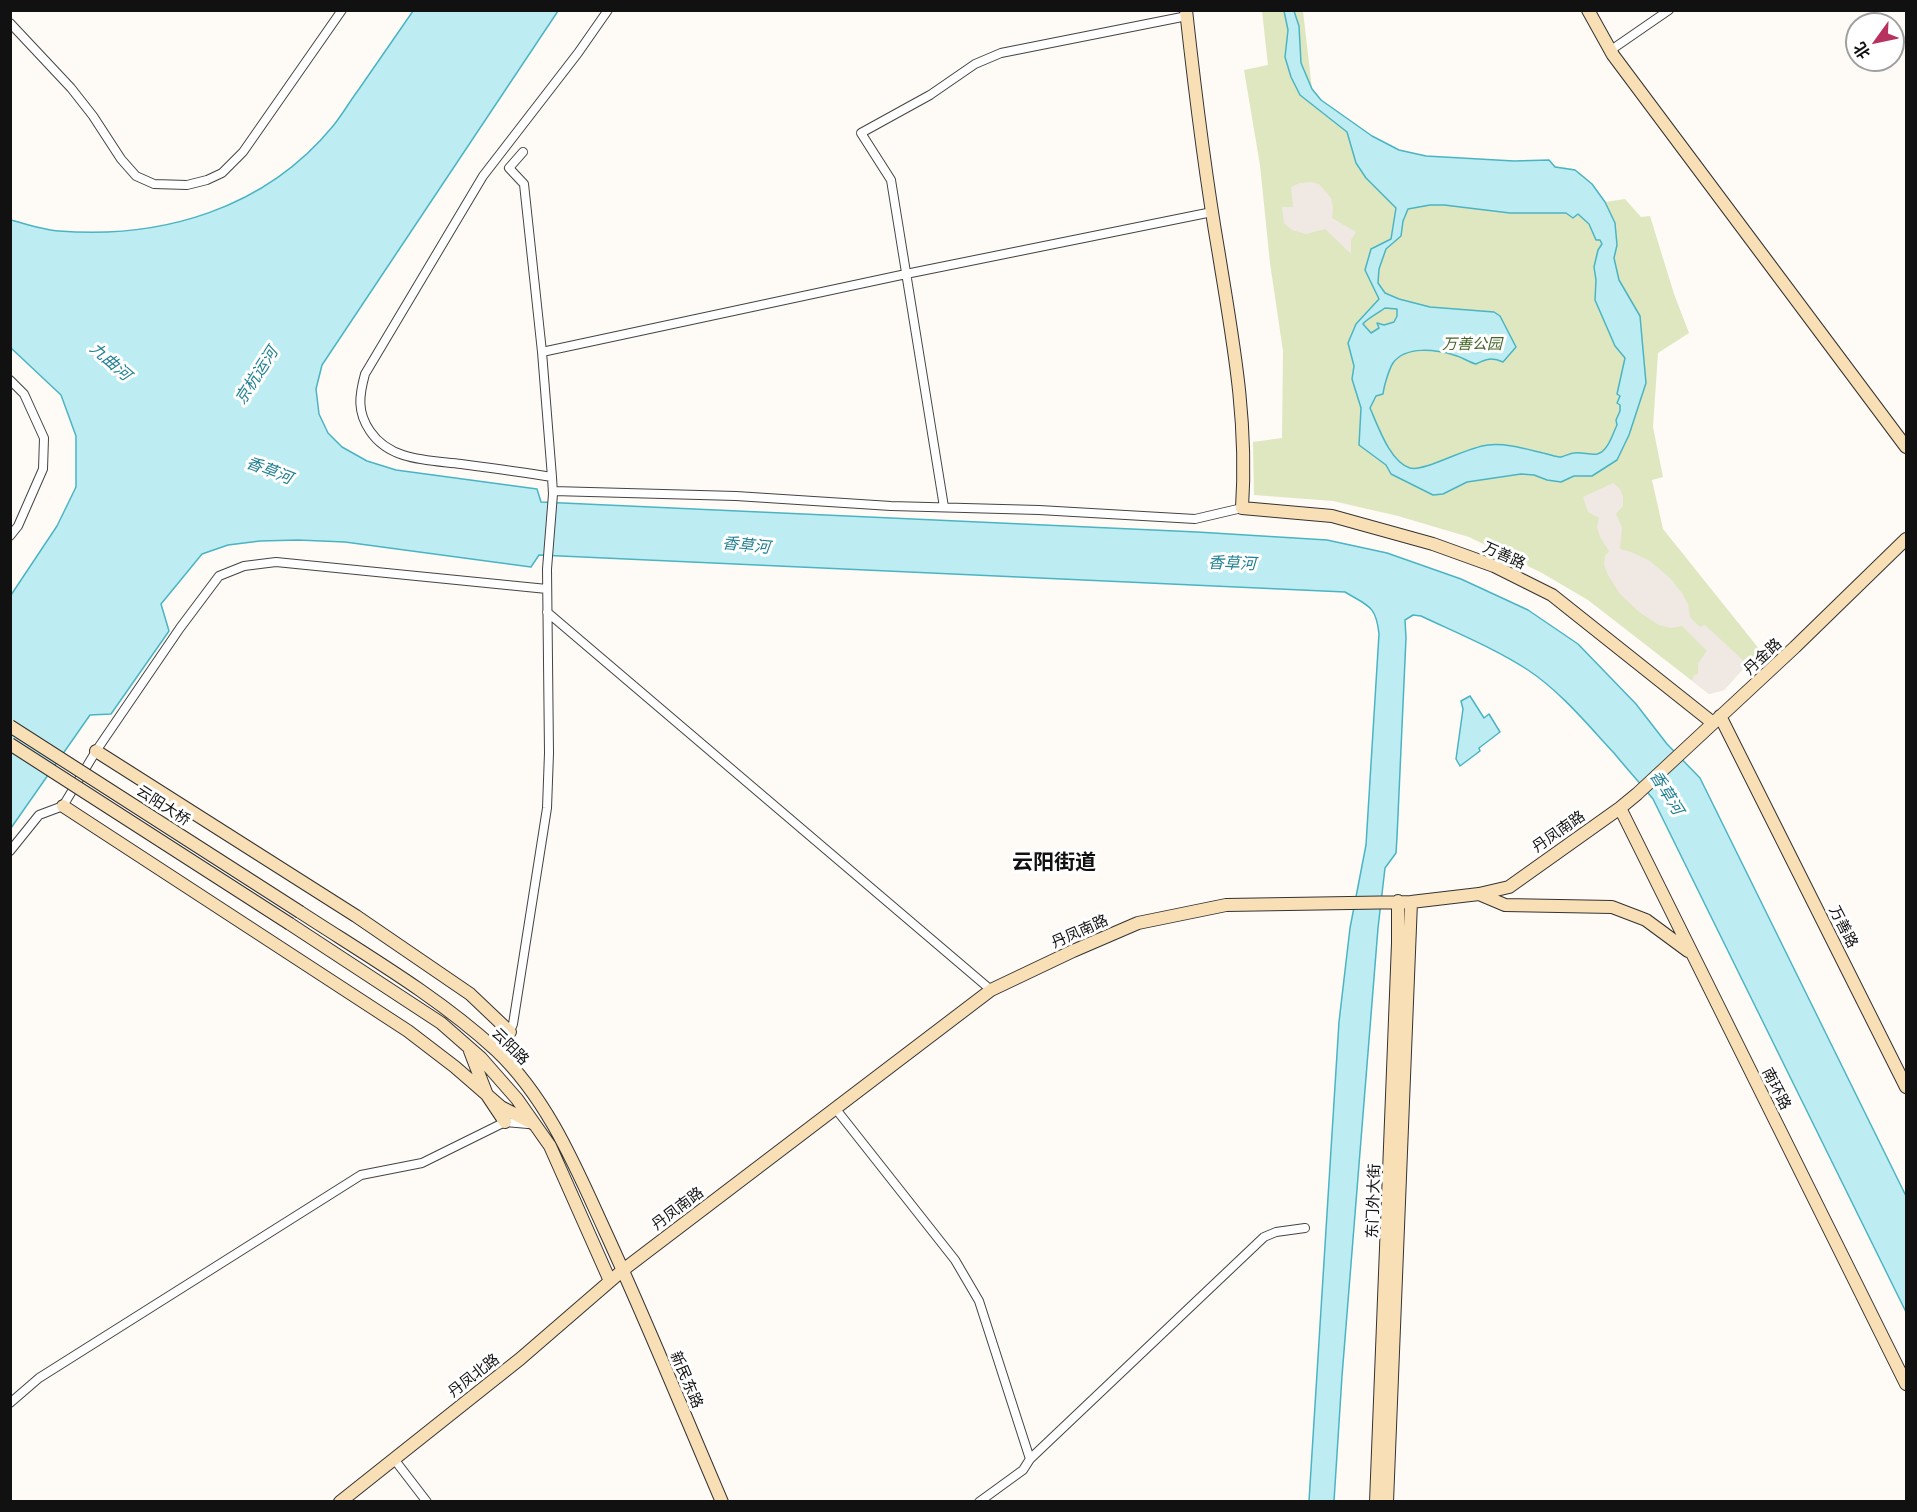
<!DOCTYPE html>
<meta charset="utf-8">
<style>
body{margin:0}
#map{position:relative;width:1917px;height:1512px;overflow:hidden;background:#fefaf5;font-family:"Noto Serif","Noto Sans SC",serif}
canvas{display:block}
.frame{position:absolute;inset:0;border:12px solid #111;pointer-events:none}
.north{position:absolute;left:1845px;top:12px;width:60px;height:60px;box-sizing:border-box;background:#fff;border:2px solid #a0a0a0;border-radius:50%;rotate:237deg;font-size:16px;font-weight:700;line-height:24px;text-align:center;color:#111}
.north::after{content:'';display:block;margin:auto;width:21px;height:27px;background:#b7335d;clip-path:polygon(50% 0,100% 100%,50% 72%,0 100%)}
</style>
<div id="map">
<canvas width="1917" height="1512"></canvas>
<div class="frame"></div>
<div class="north">北</div>
</div>
<script>
const ctx = document.querySelector('canvas').getContext('2d');
ctx.lineJoin = 'round';
function fillPath(path, color) {
  ctx.fillStyle = color;
  ctx.fill(path, 'evenodd');
}
function strokePath(path, color, width, dash) {
  ctx.strokeStyle = color;
  ctx.lineWidth = width;
  ctx.lineCap = dash ? 'butt' : 'round';
  ctx.setLineDash(dash || []);
  ctx.stroke(path);
}
function label(font, color, halo, rows, align = 'center') {
  ctx.font = font + ' "Noto Serif","Noto Sans SC",serif';
  ctx.lineWidth = 6;
  ctx.setLineDash([]);
  ctx.textBaseline = 'middle';
  ctx.strokeStyle = halo;
  ctx.fillStyle = color;
  for (const [text, x, y, turn = 0] of rows) {
    ctx.save();
    ctx.translate(x, y);
    ctx.rotate((+turn || 0) * Math.PI / 180);
    ctx.textAlign = isNaN(turn) ? turn : align;
    if (halo) ctx.strokeText(text, 0, 0);
    ctx.fillText(text, 0, 0);
    ctx.restore();
  }
}
fillPath(new Path2D(`
 M1262 11H1303L1312 89 1321 100 1372 136 1399 150 1426 156 1514 161 1549 160C1559 171 1564 165 1575 170 1588 176 1597 191 1605 202L1625 199 1641 217 1650 216 1674 294 1689 333 1658 353 1653 427 1663 477 1652 480 1663 529 1760 650 1724 690 1709 694 1588 600 1542 573 1469 537 1398 516 1333 501 1254 495 1253 442 1282 438 1283 351 1270 263 1260 165 1244 70 1268 65Z`), '#dfe7c0');
fillPath(new Path2D(`
 M1311 182 1319 184 1331 198 1333 208 1332 218 1356 232 1351 240V254L1325 229 1306 234 1292 230 1284 223 1282 207H1293L1291 187 1300 183Z
 M1613 483 1620 489 1623 497V506L1616 514 1622 527 1620 549 1631 552 1650 561 1670 578 1682 593 1688 604 1690 617 1700 627 1705 625 1747 664 1724 690 1709 694 1692 681 1694 675 1698 674V663L1707 651 1682 626 1671 628 1659 625 1639 612 1620 594 1608 575 1604 565 1605 556 1609 551 1600 537 1597 527 1599 518 1588 512 1583 497Z`), '#f0e9e3');
const water = new Path2D(`
 M413 11H558L322 365 316 389 319 414 328 433 342 447 367 461 396 470 537 489 541 502 1197 532 1327 540 1387 553 1461 579 1528 610 1578 644 1636 704 1667 744 1700 778 1906 1196V1312L1653 799C1640 783 1627 769 1614 753 1587 724 1561 692 1528 670 1494 648 1457 633 1421 616L1413 615 1405 620 1406 638 1397 837 1396 853 1385 868 1378 928 1342 1376 1334 1501H1309L1339 1022 1350 928 1366 845 1379 634C1376 605 1368 606 1345 592L539 555 531 567 345 542 298 540 260 541 228 545 202 554 161 604 169 631 111 714 90 715 11 828V595L57 526 76 487V436L61 395 11 348V220C26 224 43 230 59 231 162 239 265 209 333 126 342 115 350 101 359 89 377 63 395 37 413 11Z
 M1284 11H1294L1299 26 1301 63 1312 89 1321 100 1372 136 1399 150 1426 156 1514 161 1549 160 1555 167 1575 170 1592 184 1605 202 1615 223 1617 245 1614 258 1619 280 1640 316 1646 383 1629 435 1617 460 1592 476H1574L1561 482 1547 480 1534 475 1521 474 1467 482 1443 494 1433 495 1391 474 1386 465 1359 445 1361 408 1352 379 1354 366 1348 343 1356 324 1379 299 1365 270 1371 249 1391 239 1396 208 1366 178 1356 163 1347 132 1300 95 1291 77 1285 57 1288 30ZM1430 205H1444L1510 213H1566L1573 218 1578 214 1589 224 1596 240H1600L1602 244 1598 250 1594 267 1596 280 1595 300 1615 346 1625 358 1617 394 1620 396 1617 403 1620 405V411L1616 420 1617 425C1613 433 1608 452 1597 454 1590 455 1582 452 1574 453 1570 453 1566 456 1561 457 1556 457 1549 454 1543 453 1526 449 1506 443 1488 445 1466 447 1425 472 1410 468 1390 462 1378 426 1370 408L1376 396 1383 394C1384 386 1389 369 1393 363 1406 345 1437 350 1454 355 1462 357 1468 362 1476 364 1486 359 1492 357 1503 362L1516 347 1500 316 1494 312 1430 307 1399 299 1385 293 1378 283 1379 269 1386 249 1401 236 1403 221 1408 209ZM1385 308 1397 309V316L1394 322 1384 325 1377 323 1379 328 1371 333 1363 324C1366 319 1380 312 1385 308Z
 M1470 696 1484 718 1489 714 1500 732 1479 748 1480 751 1460 766 1456 759 1463 709 1461 701Z`);
fillPath(water, '#bdedf2');
strokePath(water, '#4ab4c3', 1.5);
const street = new Path2D(`
 M10 23 71 88 93 116 121 159 136 176 154 184 187 185 207 180 222 173 243 152 342 10
 M1611 50 1669 10
 M542 352 906 274 1212 212
 M10 380 24 394 44 438 43 469 18 526 10 536
 M552 477C521 472 491 468 461 464 428 460 390 461 370 431 357 412 359 396 365 374L483 176 578 53 608 10
 M553 491 736 496 891 506 1039 510 1195 519 1242 508
 M944 507 891 180 861 133 930 95 975 64 1001 53 1187 16
 M547 612 991 990
 M10 851 39 815 63 806 96 751 180 628 219 576 244 566 276 562 547 589
 M500 1055 513 1024 547 808 549 753 547 569 553 494 552 477 542 352 524 184 509 168 523 152
 M835 1108 955 1260 979 1301 1030 1459 1023 1470 979 1502
 M10 1403 39 1378 361 1175 422 1163 505 1122 528 1124
 M394 1459 427 1502
 M1030 1459 1264 1237 1276 1232 1305 1228`);
const secondary = new Path2D(`
 M1186 10C1195 92 1205 174 1219 255 1233 342 1248 419 1242 508L1332 516 1433 544 1494 566 1552 595 1713 723
 M1588 10 1613 55 1906 447
 M1720 716 1906 1087
 M96 751 356 916 470 994 510 1032
 M63 806 408 1031 455 1067 501 1107 534 1124
 M1620 808 1906 1384
 M1479 894 1505 905 1612 907 1646 920 1688 951
 M300 912C366 955 437 996 496 1050 548 1099 576 1168 605 1231 646 1320 683 1411 722 1502
 M290 924 441 1023 481 1058 517 1099 550 1146 610 1281
 M470 1051 487 1095 505 1122
 M340 1502 520 1359 623 1270 991 990 1073 951 1138 923 1226 905 1411 902 1479 894 1509 887 1620 808 1637 794 1795 647 1906 539
 M1376 1502 1398 943V901
 M1387 1502 1411 902`);
strokePath(street, '#444', 10);
strokePath(secondary, '#333', 14);
strokePath(street, '#fff', 8);
strokePath(secondary, '#f9dfb6', 12);
const secondaryBridge = new Path2D(`
 M10 726 300 912
 M10 744 290 924`);
strokePath(secondaryBridge, '#333', 14, []);
strokePath(secondaryBridge, '#f9dfb6', 12);
label('italic 15px', '#446425', '#fff', [
 ["万善公园",1472,345]
]);
label('15px', '#111', '#fff', [
 ["万善路",1504,556,24],
 ["丹金路",1763,657,-43],
 ["云阳大桥",163,806,33],
 ["丹凤南路",1559,832,-35],
 ["万善路",1843,927,63],
 ["丹凤南路",1080,932,-24],
 ["云阳路",510,1047,45],
 ["南环路",1776,1089,63],
 ["东门外大街",1374,1201,-88],
 ["丹凤南路",678,1209,-37],
 ["丹凤北路",474,1376,-38],
 ["新民东路",686,1380,67]
]);
label('italic 16px', '#218193', '#fff', [
 ["九曲河",110,362,41],
 ["京杭运河",257,376,-57],
 ["香草河",269,471,21],
 ["香草河",746,546,6],
 ["香草河",1232,564,2],
 ["香草河",1666,793,58]
]);
label('bold 21px', '#111', '#fff', [
 ["云阳街道",1054,863]
]);
</script>
